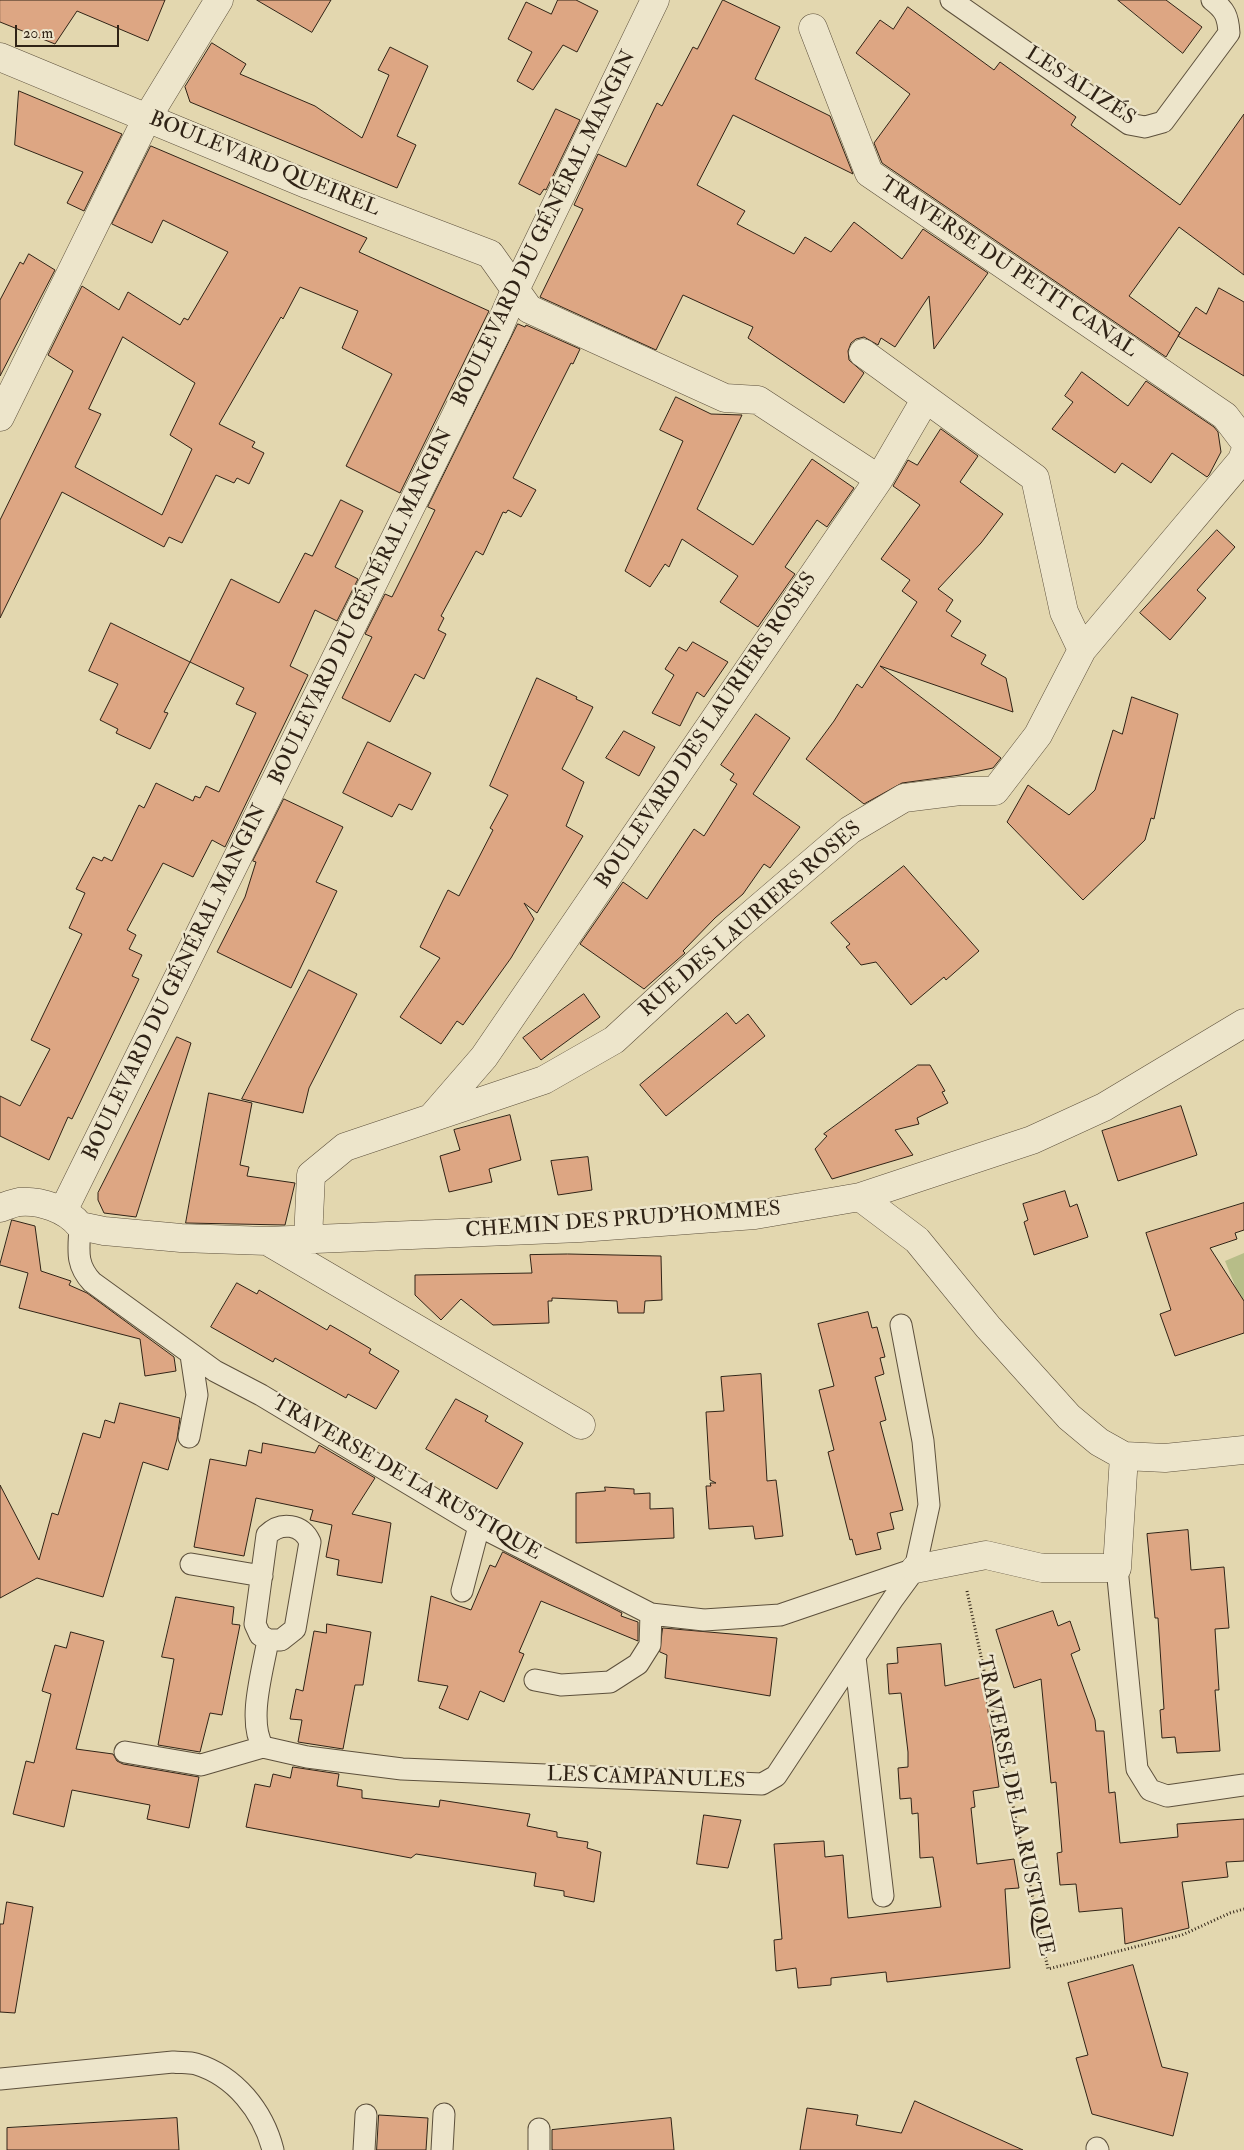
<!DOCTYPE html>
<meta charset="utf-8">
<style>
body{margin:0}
#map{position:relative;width:1244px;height:2150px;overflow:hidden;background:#e3d7af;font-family:"IM FELL Double Pica",serif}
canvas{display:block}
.scale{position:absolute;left:15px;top:25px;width:104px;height:22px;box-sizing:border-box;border:2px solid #302316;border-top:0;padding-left:6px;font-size:15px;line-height:18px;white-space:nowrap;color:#302316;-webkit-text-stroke:4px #ede5cb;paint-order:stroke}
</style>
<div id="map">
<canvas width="1244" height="2150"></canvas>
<div class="scale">20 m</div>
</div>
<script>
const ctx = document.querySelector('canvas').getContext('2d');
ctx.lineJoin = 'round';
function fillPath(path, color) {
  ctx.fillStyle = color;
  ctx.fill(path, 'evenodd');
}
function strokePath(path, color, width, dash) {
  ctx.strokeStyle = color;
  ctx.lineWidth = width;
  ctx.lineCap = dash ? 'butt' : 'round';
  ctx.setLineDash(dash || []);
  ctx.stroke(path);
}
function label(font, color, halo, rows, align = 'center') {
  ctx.font = font + ' "IM FELL Double Pica",serif';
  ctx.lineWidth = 5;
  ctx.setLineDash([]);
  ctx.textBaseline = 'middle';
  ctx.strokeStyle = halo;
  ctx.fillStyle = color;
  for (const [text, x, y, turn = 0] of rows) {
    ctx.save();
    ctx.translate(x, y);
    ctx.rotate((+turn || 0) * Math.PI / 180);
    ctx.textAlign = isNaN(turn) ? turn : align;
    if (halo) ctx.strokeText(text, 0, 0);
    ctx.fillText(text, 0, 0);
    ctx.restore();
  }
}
fillPath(new Path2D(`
 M1244 1253V1301L1236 1288 1225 1261Z`), '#b7bd88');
const building = new Path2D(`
 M0 0H165L148 41 77 11 55 44 0 22Z
 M257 0H331L312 32Z
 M558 0H576L598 11 577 52 563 45 533 90 517 81 532 52 508 39 526 2 551 14Z
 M723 0 780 27 755 79 830 116 853 174 733 115 697 185 745 211 737 224 794 254 805 237 831 252 854 222 902 259 923 229 988 273 934 349 929 296 895 347 881 338 878 345 864 337 856 339 851 343 848 351 849 360 864 373 844 403 748 338 753 327 683 295 656 350 540 297 583 209 574 205 598 154 626 167 657 103 662 106 693 47 697 49Z
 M1118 0H1166L1202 27 1183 53Z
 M908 7 994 70 1000 62 1076 117 1071 125 1180 205 1244 114V275L1179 227 1129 296 1180 333 1166 357 882 163 874 143 910 94 856 53 880 20 893 29Z
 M212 43 246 64 240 74 315 106 362 138 389 75 378 70 390 47 428 66 397 136 416 145 397 188 190 102 185 87Z
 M19 91 122 134 84 211 67 203 83 172 15 145Z
 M556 109 580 120 546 190 544 189 540 195 519 184Z
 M151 146 367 238 359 252 489 311 400 493 346 466 392 374 342 348 358 311 300 287 283 319 281 317 219 424 255 442 252 447 264 453 249 484 237 478 234 483 216 475 182 543 169 537 164 547 62 492 0 618V520L73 371 48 355 82 286 119 310 128 292 180 325 184 318 188 320 228 252 163 220 152 243 112 224ZM123 337 195 383 170 435 192 449 162 515 75 467 101 414 89 409Z
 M29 254 55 270 0 376V300L20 262 23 264Z
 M1219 288 1244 302V376L1178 336 1196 307 1206 314Z
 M518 324 525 327 526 325 580 349 573 364 571 363 513 478 536 490 521 517 508 510 506 513 503 512 483 555 476 551 441 616 444 618 438 630 446 634 424 679 415 674 390 722 342 698 372 637 365 634 385 594 392 597 416 549 435 510 428 507Z
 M1082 372 1128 406 1146 381 1214 427 1218 432 1221 452 1209 475 1207 477 1172 453 1151 483 1122 463 1115 473 1052 429 1073 402 1065 396Z
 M676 397 711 414 742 415 697 509 753 545 812 459 854 488 827 527 817 520 785 567 795 574 758 627 720 602 738 576 682 539 669 567 665 564 650 587 625 571 683 441 660 430Z
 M941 429 978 456 960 482 1003 514 981 543 938 589 953 600 946 611 961 621 951 636 986 655 981 664 1006 678 1013 712 880 666 1001 758 993 768 960 775 902 783 864 804 806 759 834 721 857 684 862 688 917 602 902 591 910 580 881 559 920 505 893 486 908 460 917 465Z
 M341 500 363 511 335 567 358 579 337 621 315 610 290 666 308 675 225 847 212 840 193 877 163 863 127 930 136 935 129 949 142 955 132 976 139 979 72 1119 68 1117 49 1160 0 1136V1096L20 1106 50 1049 31 1040 82 934 69 928 85 893 76 889 93 857 102 861 104 857 112 861 139 805 144 808 156 783 193 801 195 796 200 798 206 786 219 792 256 713 236 704 244 688 190 662 231 579 279 603 305 553 312 556Z
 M1217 530 1235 547 1197 590 1206 598 1170 640 1140 613Z
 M111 623 190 662 164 712 168 713 150 749 116 733 118 729 100 720 118 684 89 671Z
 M693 642 728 662 704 697 697 692 680 726 652 713 674 675 665 669 679 647 686 651Z
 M537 678 577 697 576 699 593 707 562 769 584 782 566 826 583 836 537 913 524 903 534 919 511 958 463 1025 457 1021 441 1044 400 1017 440 958 420 947 448 890 459 896 493 830 490 828 508 795 490 786Z
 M1132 697 1178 714 1167 762 1154 819 1151 818 1145 840 1083 900 1007 822 1028 785 1069 815 1095 790 1113 730 1122 734Z
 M756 714 790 738 753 794 800 827 770 868 764 864 743 894 715 918 683 951 685 953 644 989 580 944 623 882 647 899 694 829 704 836 737 784 730 780 734 774 721 765Z
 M624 731 655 747 639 776 606 758Z
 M368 742 431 773 412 810 399 804 392 817 343 793Z
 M284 799 343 827 316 882 337 891 291 988 217 952 245 897 256 862 253 861Z
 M904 866 979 951 946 980 944 977 911 1005 876 962 861 965 846 947 850 944 831 923Z
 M309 970 357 994 309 1088 303 1113 242 1099Z
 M584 994 600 1017 541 1060 523 1038Z
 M727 1013 736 1024 748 1014 765 1036 666 1116 640 1085Z
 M177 1037 191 1043 136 1217 104 1213 98 1200V1193Z
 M918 1065H930L945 1091 942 1092 948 1103 917 1118 919 1124 895 1130 913 1155 832 1179 815 1149 827 1136 824 1134Z
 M209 1093 252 1103 240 1165 249 1167 247 1176 295 1183 285 1225 186 1223Z
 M1181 1106 1197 1155 1118 1181 1102 1131Z
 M510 1115 521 1160 489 1169 492 1182 449 1192 440 1156 460 1150 454 1130Z
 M588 1157 592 1190 558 1195 551 1161Z
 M1065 1191 1070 1207 1077 1204 1088 1237 1034 1255 1024 1222 1028 1220 1023 1204Z
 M1244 1203V1230L1235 1233 1237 1239 1210 1248 1244 1301V1333L1175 1356 1160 1314 1171 1310 1146 1233Z
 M12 1220 35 1226 41 1271 71 1281 69 1285 87 1293 174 1357 176 1371 145 1376 140 1339 19 1308 28 1273 0 1265Z
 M568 1254 661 1256 662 1300 645 1301 644 1313H618L617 1301 552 1298V1301H548L549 1323 493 1325 461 1299 441 1320 415 1295V1275L532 1273 530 1255Z
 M237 1283 257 1294 259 1290 327 1330 330 1325 344 1333 371 1349 369 1353 399 1371 376 1409 348 1394 346 1398 275 1358 273 1362 211 1327Z
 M868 1312 872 1328 877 1327 885 1357 880 1358 884 1374 875 1377 886 1420 880 1422 903 1510 890 1513 894 1529 877 1533 881 1549 856 1555 852 1539 850 1540 828 1452 834 1450 819 1390 834 1386 818 1324Z
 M761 1374 767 1481 776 1480 783 1536 755 1539 753 1526 709 1529 706 1486H711L710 1483H716L710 1480 706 1412 724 1411 721 1377Z
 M456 1399 488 1416 485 1421 523 1443 497 1489 426 1449Z
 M120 1403 180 1418 177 1439 168 1470 143 1462 103 1597 37 1578 0 1598V1485L39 1560 52 1513 58 1515 83 1433 100 1438 105 1420 114 1423Z
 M263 1443 315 1453 319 1445 375 1478 352 1514 391 1523 382 1583 337 1575 339 1560 326 1557 332 1525 310 1520 313 1510 256 1498 244 1556 194 1547 210 1459 246 1466 249 1450 261 1453Z
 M605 1487 634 1489V1494L650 1493V1509L673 1508 674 1538 576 1543V1493L605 1491Z
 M1188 1530 1191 1570 1224 1567 1229 1628 1215 1629 1219 1690H1215L1220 1751 1177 1753 1175 1737 1162 1738 1160 1710 1164 1709 1158 1618H1155L1147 1534Z
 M503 1552 622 1613 621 1616 638 1622V1641L541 1601 519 1652 524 1654 504 1702 480 1691 468 1720 439 1708 448 1686 418 1681 431 1596 471 1610 490 1565 495 1567Z
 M176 1597 234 1607 232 1624 240 1625 222 1715 210 1713 200 1752 158 1745 174 1659 162 1657Z
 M1053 1611 1058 1626 1070 1621 1080 1650 1071 1654 1095 1720 1096 1731H1104L1109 1793 1115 1792 1120 1843 1178 1837 1177 1824 1244 1819V1861L1226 1862 1228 1877 1182 1882 1189 1928 1125 1944 1122 1908 1079 1912 1076 1884 1060 1885 1057 1853 1062 1852 1056 1782 1051 1783 1041 1679 1014 1688 996 1630Z
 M327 1624 371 1632 363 1685H355L343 1749 298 1742 302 1720 290 1719 296 1689 303 1691 314 1631 326 1633Z
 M663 1628 777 1638 770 1696 665 1678 667 1655 660 1652Z
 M71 1632 104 1641 76 1749 113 1754 117 1761 123 1764 199 1777 189 1828 147 1819 150 1805 72 1790 64 1827 13 1814 26 1761 34 1763 51 1694 42 1691 55 1645 66 1648Z
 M941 1644 945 1686 983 1677 999 1787 973 1791 975 1807 971 1808 977 1864 1014 1859 1019 1888 1005 1889 1010 1968 887 1982 886 1972 831 1978V1985L798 1988 796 1968 776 1971 774 1940 782 1939 774 1844 824 1841 825 1857 843 1855 848 1918 941 1907 933 1857 920 1858 918 1813 912 1814 911 1798 900 1799 898 1768 908 1767V1752L901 1693 889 1694 887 1664 898 1663 897 1648Z
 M293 1767 339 1774 337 1786 362 1790V1798L439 1807 440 1800 530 1814 527 1826 557 1832V1837L588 1842 587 1848 601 1852 594 1902 564 1896V1891L534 1886 536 1873 416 1854 411 1858 246 1827 255 1784 270 1787 273 1774 290 1778Z
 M704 1815 741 1820 728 1868 697 1864Z
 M7 1902 33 1907 15 2013 0 2012V1924H3Z
 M1133 1965 1162 2067 1188 2073 1173 2136 1092 2114 1076 2058 1088 2055 1068 1983Z
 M915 2101 1023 2150H800L807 2108 858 2115 856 2125 901 2133Z
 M379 2115 428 2118 426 2150H377Z
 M177 2118 179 2150H7V2128Z
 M671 2118 674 2150H552V2130Z`);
fillPath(building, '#dda683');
strokePath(building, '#302316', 1);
const lane = new Path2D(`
 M951 0 1129 124 1145 127 1163 122 1229 33C1228 16 1225 10 1212 0
 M80 1226C79 1249 75 1264 92 1282L215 1371 261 1395 479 1526 651 1614 704 1620 780 1615 915 1569
 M189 1437 197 1395 191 1355
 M191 1564 262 1576
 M1117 1568 1137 1769 1150 1790 1167 1796 1244 1785
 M462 1591 479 1526
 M268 1640 260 1635 255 1624 267 1535C281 1521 302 1524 310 1542L295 1629 281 1640H268C263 1670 247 1721 263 1747L307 1757 402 1769 762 1784 776 1776 893 1599 915 1569 929 1505 923 1441 901 1325
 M855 1657 883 1896
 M535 1680 561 1685 610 1682 638 1664 650 1645 651 1614
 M125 1752 201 1765 263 1747
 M0 2079 173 2062C180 2063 189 2062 196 2064 235 2076 263 2111 273 2150
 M1097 2148 1098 2150
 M364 2150 366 2115
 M442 2150 444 2114
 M539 2150V2129`);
const street = new Path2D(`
 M813 28 869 173 1225 416 1244 441
 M0 57 309 185 490 254 529 309 725 398 758 400 879 479
 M863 353 1035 478 1064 612 1082 650
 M0 417 147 118 219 0
 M432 1117 484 1057 879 479 925 400
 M860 1197 917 1240 988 1327 1069 1417 1099 1442 1124 1456 1165 1458 1244 1450
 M0 1208C6 1206 13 1203 19 1202 40 1200 67 1209 80 1226L104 1231 181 1238 267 1241 580 1228 755 1215 860 1197 1032 1140 1104 1107 1244 1023
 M63 1211 498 330 516 288 655 0
 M308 1239 311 1175 345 1147 544 1080 614 1040 732 931 850 830 904 798 960 791H995L1038 735 1082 650 1242 460 1244 454
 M267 1241 581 1425
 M915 1569 986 1555 1042 1568H1117L1124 1456`);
strokePath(lane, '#5d503c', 23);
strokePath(street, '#5d503c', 29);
strokePath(new Path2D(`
 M967 1591 1048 1969 1182 1935 1230 1913 1244 1909`), '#302316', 3, [1, 2.5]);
strokePath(lane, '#ede5cb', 21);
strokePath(street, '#ede5cb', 28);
label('21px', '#302316', '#ede5cb', [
 ["LES ALIZÉS",1080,87,33],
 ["BOULEVARD QUEIREL",264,165,22],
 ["BOULEVARD DU GÉNÉRAL MANGIN",545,229,-64],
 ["TRAVERSE DU PETIT CANAL",1008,268,34],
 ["BOULEVARD DU GÉNÉRAL MANGIN",362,607,-64],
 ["BOULEVARD DES LAURIERS ROSES",707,731,-56],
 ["RUE DES LAURIERS ROSES",751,920,-41],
 ["BOULEVARD DU GÉNÉRAL MANGIN",176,983,-64],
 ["CHEMIN DES PRUD'HOMMES",623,1221,-4],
 ["TRAVERSE DE LA RUSTIQUE",406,1479,30],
 ["LES CAMPANULES",646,1779,2],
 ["TRAVERSE DE LA RUSTIQUE",1014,1806,78]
]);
</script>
